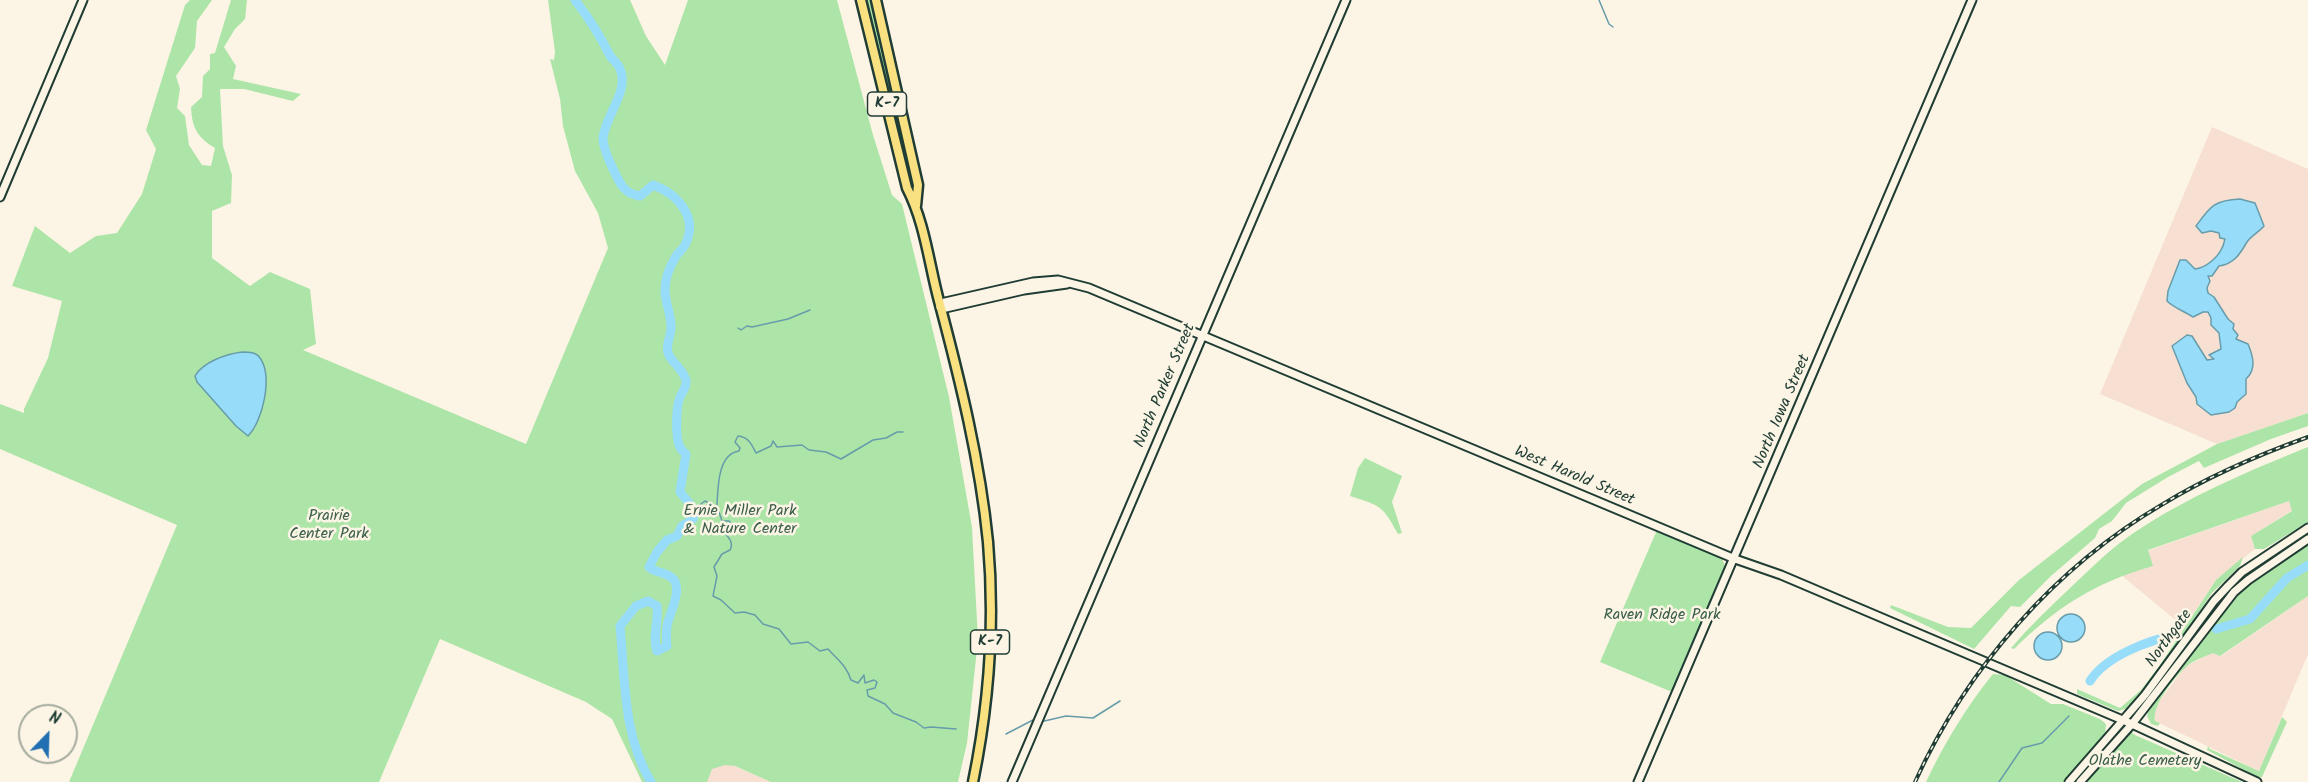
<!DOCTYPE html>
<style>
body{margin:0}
#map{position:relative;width:2308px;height:782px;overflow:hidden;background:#fcf5e5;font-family:Kalam,sans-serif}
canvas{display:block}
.north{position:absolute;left:18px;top:704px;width:60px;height:60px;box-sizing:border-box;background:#fcf5e5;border:2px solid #a4ab9e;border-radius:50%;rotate:23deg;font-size:16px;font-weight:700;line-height:24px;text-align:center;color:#1f3d34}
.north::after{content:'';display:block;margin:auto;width:21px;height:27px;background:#1f6fb2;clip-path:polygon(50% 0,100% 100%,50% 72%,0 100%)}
</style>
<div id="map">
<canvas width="2308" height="782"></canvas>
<div class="north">N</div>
</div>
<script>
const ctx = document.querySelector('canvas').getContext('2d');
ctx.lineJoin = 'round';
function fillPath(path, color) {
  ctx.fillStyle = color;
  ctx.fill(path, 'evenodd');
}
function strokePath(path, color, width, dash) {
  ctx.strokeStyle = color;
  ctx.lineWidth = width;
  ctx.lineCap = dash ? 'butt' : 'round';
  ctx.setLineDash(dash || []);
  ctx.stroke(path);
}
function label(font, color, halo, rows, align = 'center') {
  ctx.font = font + ' Kalam,sans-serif';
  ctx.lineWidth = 5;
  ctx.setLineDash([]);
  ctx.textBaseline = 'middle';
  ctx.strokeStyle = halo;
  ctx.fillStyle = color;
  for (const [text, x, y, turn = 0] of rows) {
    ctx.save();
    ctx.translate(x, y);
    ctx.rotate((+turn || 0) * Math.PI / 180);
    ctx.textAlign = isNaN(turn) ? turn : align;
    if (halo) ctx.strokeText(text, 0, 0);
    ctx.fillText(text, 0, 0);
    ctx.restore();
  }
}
fillPath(new Path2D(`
 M2212 127 2308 169V413L2217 444 2100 394Z
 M2289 501 2293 510 2251 536 2255 549 2216 580 2184 627 2121 575 2152 566 2147 551Z
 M2308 596V654L2259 771 2155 721 2154 714 2160 700 2185 667 2213 652 2221 656Z
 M711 756 771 782H700Z`), '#f7e0d2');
fillPath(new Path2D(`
 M190 0H212L197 21 195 48 176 76 180 89 177 108 185 116 189 145 202 165 211 166 215 148C197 137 192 128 191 107L202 97 203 76 210 69V54L215 53 231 0H247L245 19 235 29 224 47 236 66 233 79 301 94 293 101 244 89H220L223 146 232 175 231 203 212 211V258L250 286 270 272 310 289 316 344 303 350 526 444 608 248 598 213 575 171 563 126 560 99 550 59 554 60 555 52 548 0H630L646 36 665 65 688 0H837L873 135 892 195 902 204 949 397 972 527 978 640 967 743 958 782H771L735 766 725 765 712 769 707 782H642L612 719 586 702 440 639 379 782H69L177 525 0 449V404L24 413V409L48 358 62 301 12 286 35 226 70 253 96 236 117 233 142 194 156 149 146 130 185 5Z
 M865 0H872L912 184H911Z
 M2308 413V426L2271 439 2204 468 2199 461 2168 477 2126 503 2112 521 2099 529 2095 538 2051 576 2020 607 2011 606 1974 649 1890 608 1891 605 1948 627 1971 628 2019 580 2142 484 2217 444Z
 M2308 447V522L2264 549H2255L2251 536 2292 511 2289 501 2148 550 2153 566C2094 583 2057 607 2014 649L2011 648C2029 627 2049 608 2069 589 2090 569 2111 548 2135 532 2189 496 2249 471 2308 447Z
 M1365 458 1402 476 1392 502 1402 533 1398 534C1382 505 1381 506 1350 496L1358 468Z
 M1657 530 1718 555 1722 558 1725 566 1672 692 1600 662Z
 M2308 542V596L2220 656 2213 653C2204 657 2191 661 2184 669 2173 679 2152 706 2155 721L2160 723 2158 726 2151 724 2147 716 2149 709 2236 594 2248 583Z
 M2243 557 2240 566 2212 593 2162 667 2129 708 2118 711 2077 694V689L2120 708 2141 690 2160 665 2216 580Z
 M1993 674 2005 675 2051 704H2063L2100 719 2106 724 2105 735 2064 782H1926C1944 744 1966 707 1993 674Z
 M2282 717 2287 722 2262 777H2257L2207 750 2208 746 2210 749 2259 771Z
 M2131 732 2135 735 2242 782H2084L2127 734Z`), '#ade5a8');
const water = new Path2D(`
 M2240 199 2255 203 2264 226C2259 232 2251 236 2247 242 2240 254 2234 264 2219 266L2212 276H2208L2210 281 2207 288 2208 293 2214 297 2228 319 2234 324 2233 329 2238 335 2236 339 2248 344C2253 356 2257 369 2246 379V394L2237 402 2235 408 2229 412 2211 415 2197 404 2196 397 2187 383 2172 346 2187 335 2192 336 2207 360 2214 359 2209 355 2221 349 2219 333 2211 325V318L2208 312H2203L2193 317C2184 311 2174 308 2167 301L2168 291 2180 260H2186L2195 269C2206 268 2218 257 2222 248 2224 245 2224 241 2225 239L2220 238 2219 233 2211 231 2202 233 2196 226C2210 207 2214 200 2240 199Z
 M242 352C249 352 256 352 260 358 273 376 263 421 248 436L236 426 197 382 195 376C203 362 226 354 242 352Z
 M2057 628a14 14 0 1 1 28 0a14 14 0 1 1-28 0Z
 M2034 646a14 14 0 1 1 28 0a14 14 0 1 1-28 0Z`);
fillPath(water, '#97dcf9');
strokePath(water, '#679caa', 1.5);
strokePath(new Path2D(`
 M1599 0 1609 24 1613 27
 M738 328 741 330 747 326 752 327 788 319 810 310
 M713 507 717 505C718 490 717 454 739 451L740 448 735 442 738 436C749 437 752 445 756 453L771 446 773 441 777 447 802 445 809 450 826 452 841 459 873 440 886 438 897 432H903
 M694 509 705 501 711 504 712 508 718 509 722 521H729L735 528 734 532 730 530 724 532C729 538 734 543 730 550L722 554 714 567 717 576 713 596 721 600 735 613 744 612 755 615 763 624 779 629 791 644 808 642 820 651 828 649C837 659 847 666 851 680L858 683 864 675 865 683 874 680 877 682 875 688 867 690 868 696 885 704 893 713 916 722 924 728 931 727 956 729
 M1040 722 1066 716 1093 718 1120 701
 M1006 734 1033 720
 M1999 782 2022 748 2042 743 2069 716`), '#679caa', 1.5);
strokePath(new Path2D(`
 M575 0C588 17 600 35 609 54 612 60 618 63 620 69 630 90 605 116 603 138 603 149 610 163 615 173 621 186 626 194 640 196L653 185C678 194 699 218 685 245 683 249 679 252 676 256 670 266 665 278 665 290 665 303 671 314 671 326 672 335 665 344 668 353 672 363 683 369 686 380 687 387 682 392 680 397 676 406 675 439 680 447 681 450 684 452 686 454L680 492 694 509 695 513 693 519 682 526 677 536 667 540 657 552 649 567C656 574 667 571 674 580 682 592 669 614 667 626 666 633 666 639 667 646L657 651C652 636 659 622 657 606L648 601 636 606 620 626C625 679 623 736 651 782
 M2216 629 2250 619 2287 578 2308 565
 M2090 681C2106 656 2149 640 2176 635`), '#97dcf9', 9);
const secondary = new Path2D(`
 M0 197 83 0
 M940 307 945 302 1033 282 1058 280 1089 288 1735 559 1781 575 2132 724 2257 782
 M940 307 946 308 1024 290 1067 284
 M1012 782 1346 0
 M1638 782 1972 0
 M2069 782 2145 695 2214 601 2228 586 2242 572 2308 528
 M2080 782 2132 724 2234 592 2248 580 2308 539`);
const highway = new Path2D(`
 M861 0 907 188C925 223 929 264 939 301 960 380 980 461 988 542 995 622 989 704 973 782
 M876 0 918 185 916 206`);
strokePath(secondary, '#1f3d34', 11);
strokePath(highway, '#1f3d34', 13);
strokePath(secondary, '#fcf5e5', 7);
strokePath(highway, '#f9e181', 8);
const rail = new Path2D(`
 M1915 782C1967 668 2055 567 2163 504 2209 476 2258 455 2308 437`);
strokePath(rail, '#1f3d34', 4);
strokePath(rail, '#fcf5e5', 1.5, [4.5]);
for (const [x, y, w] of [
 [887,104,39],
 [990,642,39]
]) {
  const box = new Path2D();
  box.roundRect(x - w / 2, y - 12, w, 24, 4.5);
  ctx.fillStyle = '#fcf5e5';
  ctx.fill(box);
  strokePath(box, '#1f3d34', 1.5);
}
label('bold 15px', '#1f3d34', null, [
 ["K-7",887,104],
 ["K-7",990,642]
]);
label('16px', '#1f3d34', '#fcf5e5', [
 ["North Parker Street",1166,386,-67],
 ["North Iowa Street",1783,412,-67],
 ["West Harold Street",1574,477,23],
 ["Northgate",2170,639,-54]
]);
label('16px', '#3b5f4b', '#fcf5e5', [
 ["Ernie Miller Park",740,512],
 ["& Nature Center",740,530],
 ["Prairie",329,517],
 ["Center Park",329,535],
 ["Raven Ridge Park",1662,616],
 ["Olathe Cemetery",2145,762]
]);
</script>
